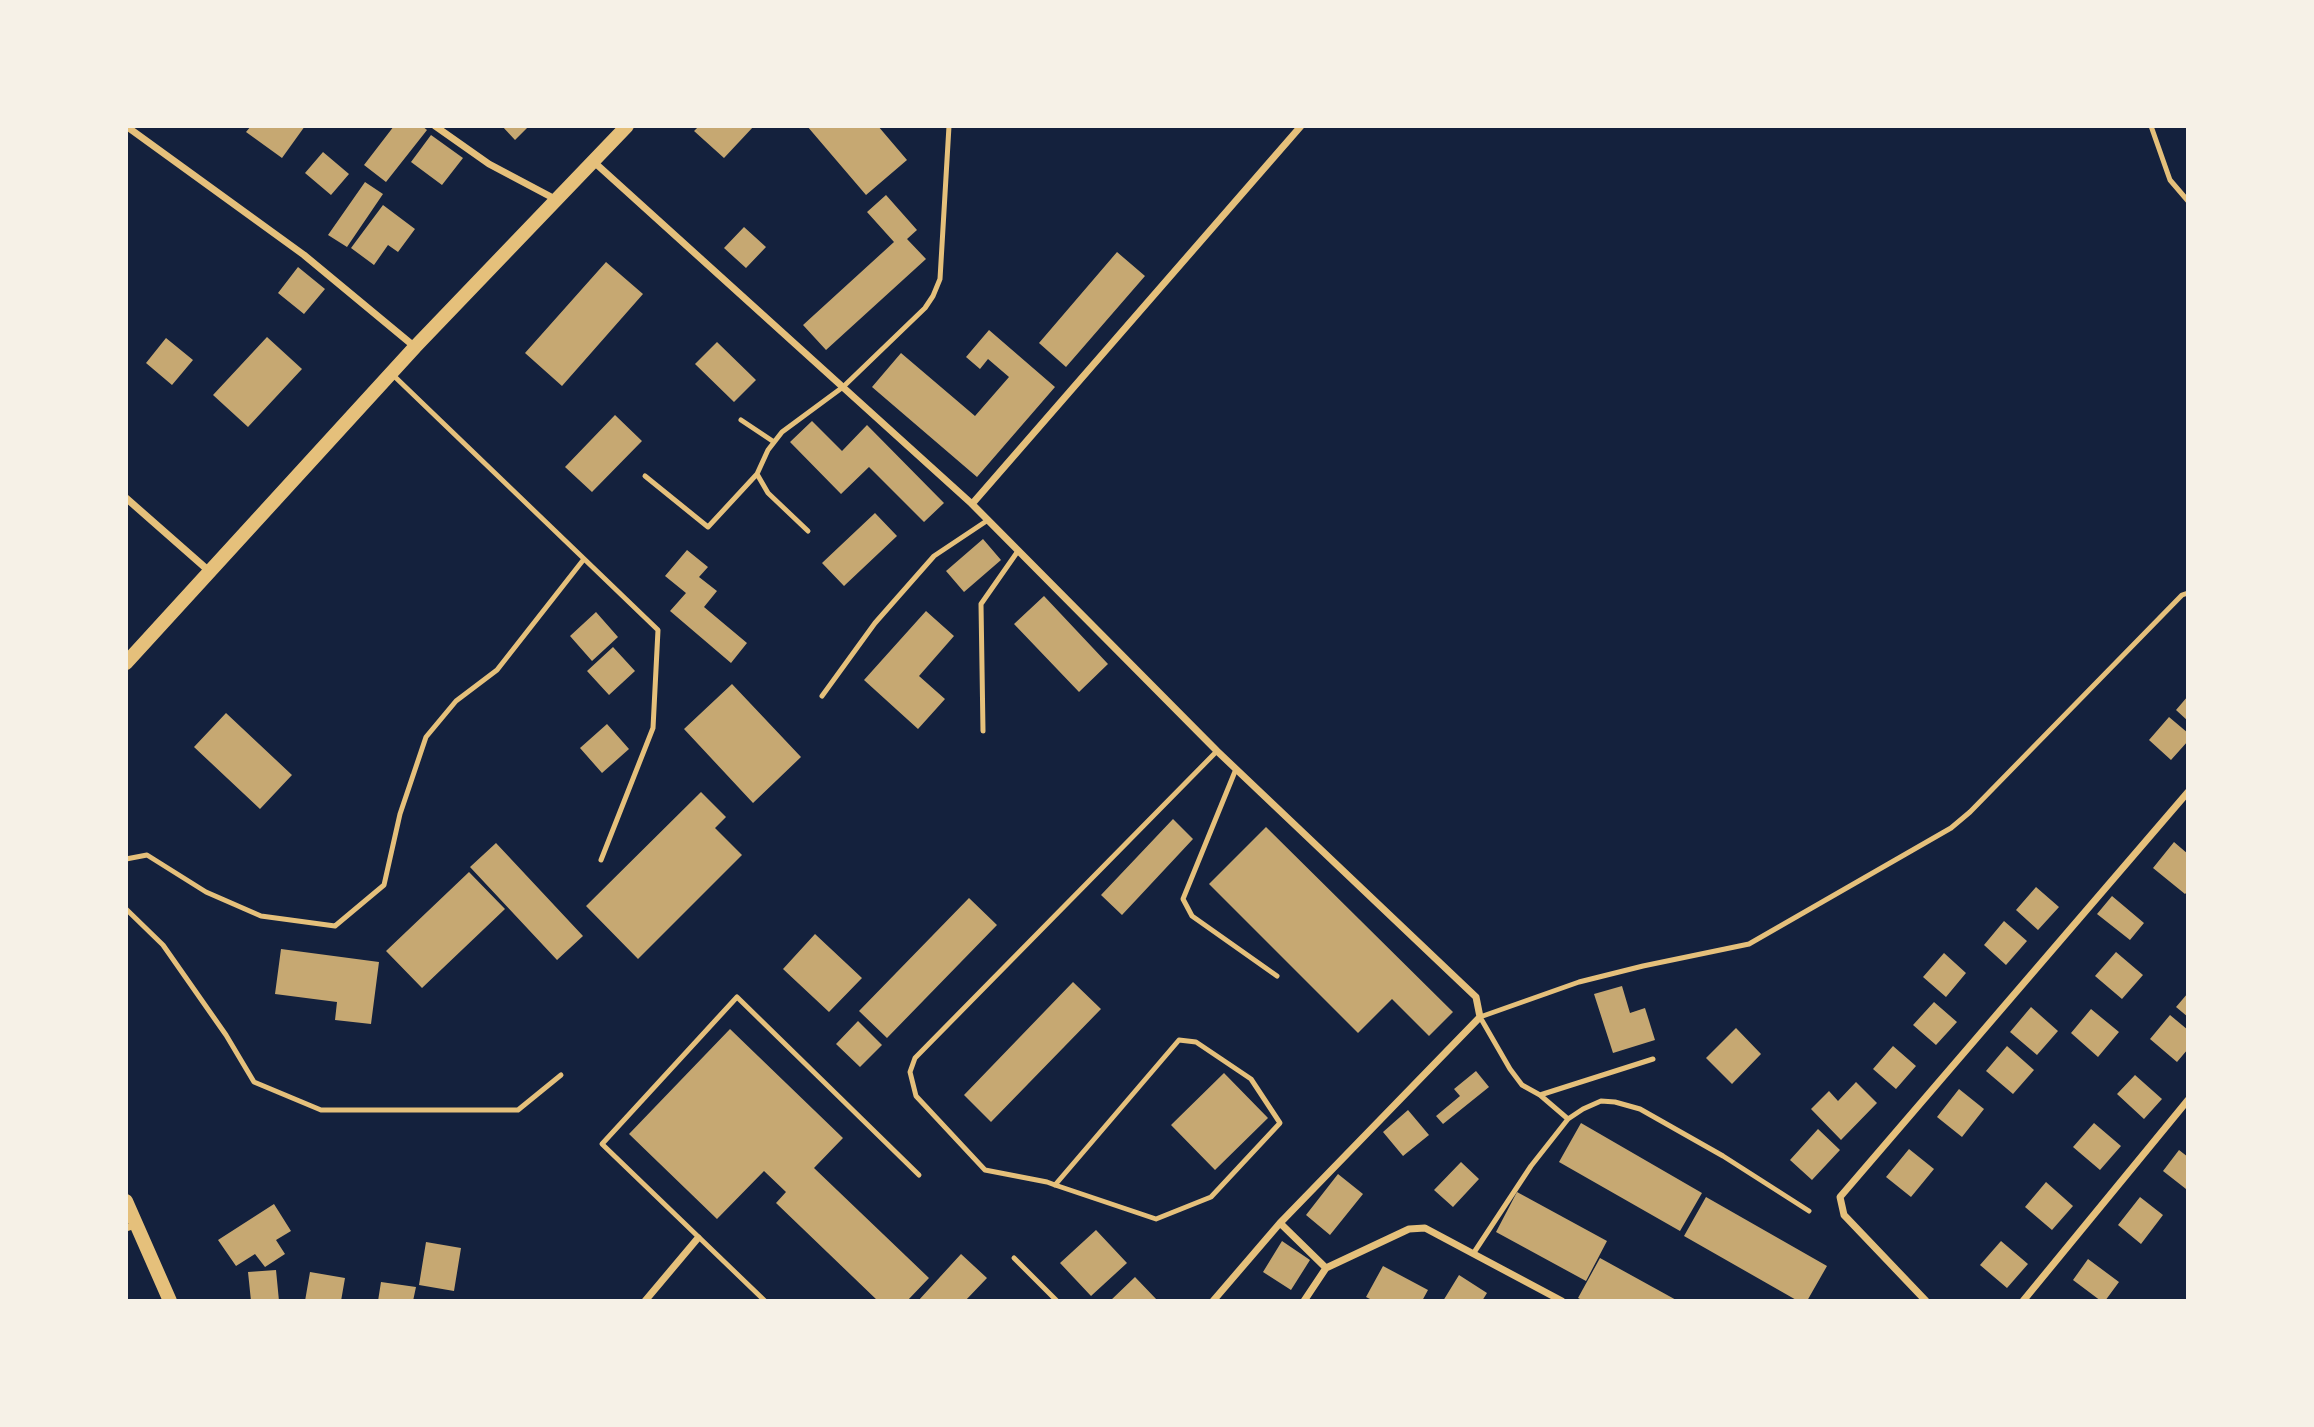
<!DOCTYPE html>
<style>
body{margin:0}
#map{position:relative;width:2314px;height:1427px;overflow:hidden;background:#14213d;font-family:Montserrat,sans-serif}
canvas{display:block}
.frame{position:absolute;inset:0;border:128px solid #f6f1e7;pointer-events:none}
</style>
<div id="map">
<canvas width="2314" height="1427"></canvas>
<div class="frame"></div>
</div>
<script>
const ctx = document.querySelector('canvas').getContext('2d');
ctx.lineJoin = 'round';
function fillPath(path, color) {
  ctx.fillStyle = color;
  ctx.fill(path, 'evenodd');
}
function strokePath(path, color, width, dash) {
  ctx.strokeStyle = color;
  ctx.lineWidth = width;
  ctx.lineCap = dash ? 'butt' : 'round';
  ctx.setLineDash(dash || []);
  ctx.stroke(path);
}
fillPath(new Path2D(`
 M251 126H305L282 158 246 132Z
 M394 126H422L427 130 386 182 364 165Z
 M502 126H529L515 140Z
 M699 126H754L724 158 694 131Z
 M807 126H878L907 160 866 195Z
 M431 135 463 158 442 185 411 162Z
 M323 152 349 174 331 195 305 173Z
 M365 182 383 194 347 247 328 235Z
 M886 195 917 230 907 239 926 259 826 350 803 325 894 242 867 212Z
 M383 205 415 229 398 252 388 245 374 265 351 248Z
 M744 227 766 247 746 268 724 248Z
 M1117 252 1145 276 1066 367 1039 343Z
 M606 262 643 294 562 386 525 353Z
 M298 267 325 289 304 314 278 293Z
 M989 330 1055 387 977 477 872 387 901 353 975 416 1009 377 988 359 980 369 966 357Z
 M267 337 302 369 248 427 213 395Z
 M166 338 193 360 172 385 146 363Z
 M717 342 756 380 734 402 695 364Z
 M615 415 642 441 592 492 565 467Z
 M812 421 842 451 867 425 944 503 924 522 869 467 841 494 790 442Z
 M875 513 897 536 844 586 822 563Z
 M983 539 1001 560 964 592 946 571Z
 M687 550 708 567 699 577 717 591 704 607 747 643 731 663 670 611 686 593 665 576Z
 M1044 596 1108 664 1079 692 1014 624Z
 M926 611 954 636 919 676 945 699 918 729 864 680Z
 M596 612 618 637 592 661 570 636Z
 M613 647 635 671 609 695 587 671Z
 M732 684 801 757 753 803 684 729Z
 M2188 696V721L2176 710Z
 M226 713 292 775 260 809 194 747Z
 M2169 717 2188 733V741L2171 760 2149 740Z
 M607 724 629 749 602 773 580 748Z
 M701 792 726 817 715 828 742 855 638 959 586 906Z
 M1173 819 1193 839 1122 915 1101 895Z
 M1266 827 1453 1012 1429 1036 1392 999 1358 1033 1209 884Z
 M2174 842 2188 854V891L2185 894 2153 868Z
 M496 843 583 936 557 960 470 867Z
 M469 872 505 909 422 988 386 951Z
 M2036 887 2059 907 2038 930 2016 910Z
 M2112 896 2144 923 2130 940 2097 914Z
 M969 898 997 925 887 1038 859 1011Z
 M2004 921 2027 941 2006 965 1984 945Z
 M815 934 862 978 829 1012 783 969Z
 M281 949 379 962 371 1024 335 1020 337 1002 275 994Z
 M2116 952 2143 975 2122 999 2095 976Z
 M1944 953 1966 973 1946 997 1923 977Z
 M1073 982 1101 1009 991 1122 964 1095Z
 M1622 986 1630 1013 1645 1008 1655 1040 1613 1053 1594 994Z
 M2188 993V1017L2176 1007Z
 M1934 1002 1957 1022 1936 1045 1913 1025Z
 M2031 1007 2058 1031 2037 1055 2010 1032Z
 M2091 1009 2119 1032 2098 1057 2071 1033Z
 M2170 1015 2188 1030V1049L2177 1062 2150 1039Z
 M858 1021 882 1045 860 1067 836 1044Z
 M1736 1028 1761 1054 1732 1084 1706 1058Z
 M730 1029 843 1138 814 1168 929 1278 907 1301H878L776 1203 786 1192 764 1171 717 1219 629 1134Z
 M1893 1046 1916 1066 1896 1089 1873 1069Z
 M2007 1046 2034 1070 2013 1094 1986 1071Z
 M1476 1071 1489 1087 1443 1124 1436 1116 1460 1096 1454 1089Z
 M1224 1073 1268 1118 1215 1170 1171 1125Z
 M2135 1075 2162 1099 2144 1119 2117 1094Z
 M1856 1082 1877 1103 1841 1140 1811 1109 1829 1091 1838 1101Z
 M1959 1089 1984 1109 1962 1137 1937 1117Z
 M1408 1110 1429 1135 1403 1156 1383 1132Z
 M1581 1123 1702 1193 1680 1231 1559 1162Z
 M2094 1123 2121 1146 2100 1170 2073 1147Z
 M1818 1129 1840 1150 1812 1180 1790 1160Z
 M1909 1149 1934 1169 1911 1197 1886 1177Z
 M2179 1150 2188 1157V1186L2186 1189 2163 1171Z
 M1461 1162 1479 1179 1453 1207 1434 1190Z
 M1338 1174 1363 1194 1330 1235 1306 1215Z
 M2046 1182 2073 1206 2052 1230 2025 1207Z
 M1517 1192 1607 1241 1586 1281 1496 1232Z
 M1706 1197 1827 1266 1807 1301H1798L1684 1236Z
 M2140 1197 2163 1215 2141 1244 2118 1225Z
 M274 1204 291 1231 276 1240 285 1254 265 1267 255 1254 236 1266 218 1240Z
 M1096 1230 1127 1263 1091 1296 1060 1263Z
 M1282 1241 1310 1260 1291 1290 1263 1272Z
 M2001 1241 2028 1264 2007 1288 1980 1265Z
 M426 1242 461 1248 454 1291 419 1285Z
 M961 1254 987 1278 965 1301H918Z
 M1600 1258 1678 1301H1584L1578 1298Z
 M2088 1259 2119 1282 2105 1301H2101L2073 1280Z
 M1383 1266 1428 1290 1422 1301H1374L1366 1297Z
 M276 1270 279 1301H251L248 1272Z
 M310 1272 345 1278 341 1301H305Z
 M1459 1275 1487 1293 1482 1301H1443Z
 M1135 1277 1158 1301H1110Z
 M381 1282 416 1287 413 1301H378Z`), '#c6a872');
strokePath(new Path2D(`
 M2151 126 2170 180 2188 201
 M393 375 658 630 653 728 601 860
 M741 420 774 442
 M645 476 708 527 757 474
 M808 531 768 493 757 474 768 450 782 432 843 387 925 308 933 296 940 279 949 126
 M822 696 875 623 934 556 988 520
 M983 731 981 604 1018 551
 M1236 769 1183 899 1192 916 1277 976
 M126 859 147 855 206 892 261 916 335 926 384 885 400 814 426 737 456 701 497 670 584 559
 M126 909 163 945 226 1035 254 1082 321 1110H518L561 1075
 M1653 1059 1540 1095 1522 1085 1510 1069 1480 1017 1579 982 1643 966 1749 944 1951 828 1970 812 2182 595 2188 593
 M1540 1095 1568 1119
 M1055 1185 1179 1040 1196 1042 1251 1079 1280 1123 1211 1197 1156 1219 1055 1185 1047 1182 985 1170 916 1096 910 1072 915 1058 1217 751
 M1473 1254 1531 1166 1568 1119 1583 1109 1601 1101 1615 1102 1640 1109 1723 1156 1809 1211
 M1014 1258 1057 1301
 M765 1301 602 1144 737 997 919 1175`), '#e5c07b', 5);
strokePath(new Path2D(`
 M126 126 304 255 415 347
 M435 126 489 164 555 199
 M594 162 972 504 1217 751 1476 997 1480 1017 1280 1223 1213 1301
 M126 498 209 571
 M972 504 1301 126
 M1280 1223 1326 1268 1409 1229 1425 1228 1562 1301
 M126 1228 136 1225
 M645 1301 698 1238
 M1304 1301 1326 1268
 M1926 1301 1844 1215 1840 1197 2188 792
 M2023 1301 2188 1100`), '#e5c07b', 7);
strokePath(new Path2D(`
 M126 663 415 347 627 126
 M126 1201 170 1301`), '#e5c07b', 14);
</script>
